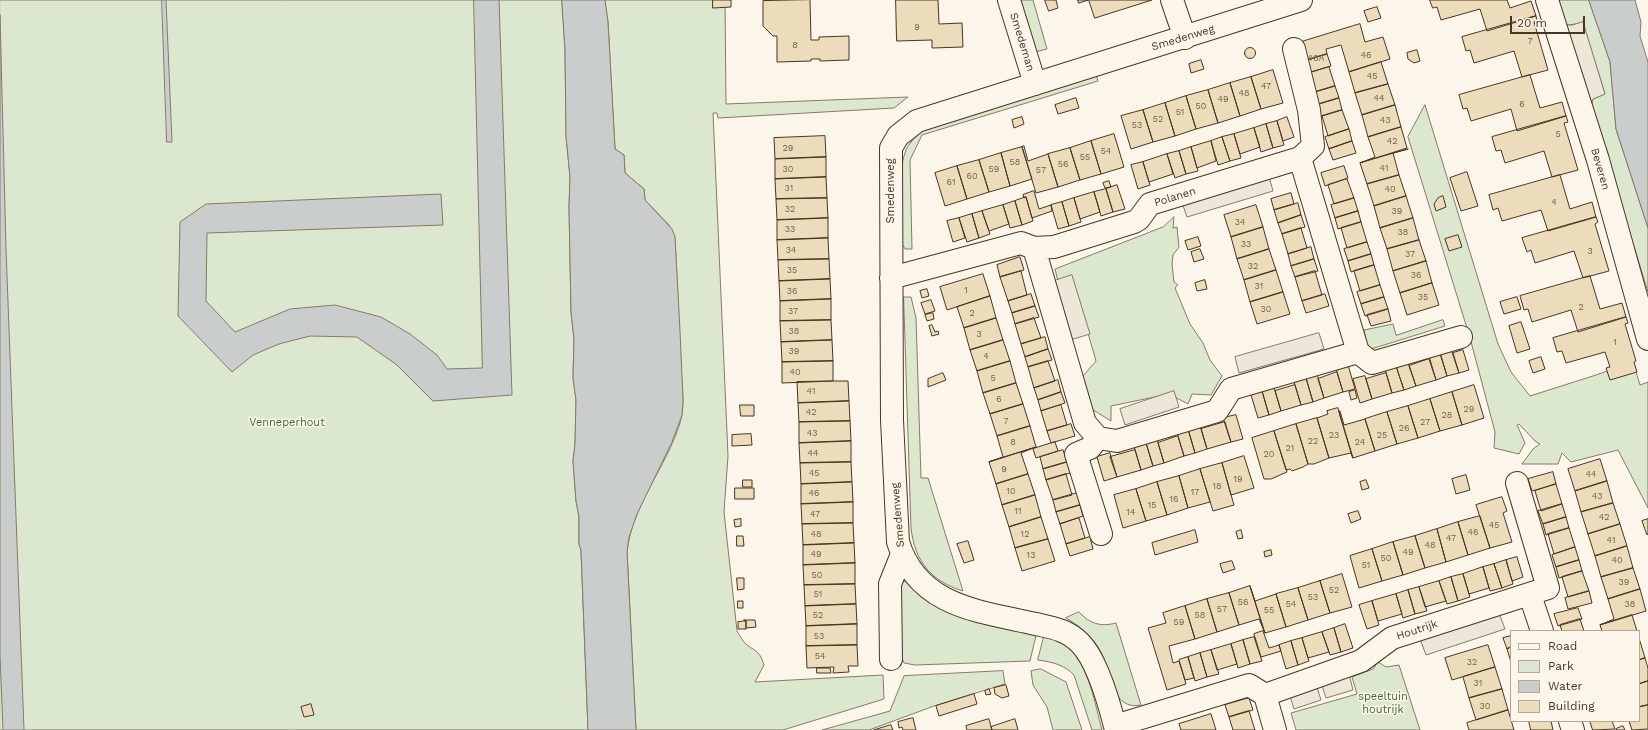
<!DOCTYPE html>
<style>
body{margin:0}
#map{position:relative;width:1648px;height:730px;overflow:hidden;background:#fbf6e9;font-family:"Work Sans",sans-serif}
canvas{display:block}
.legend{position:absolute;left:1510px;top:630px;width:130px;height:92px;box-sizing:border-box;background:#fbf6e9;border:1px solid #b4a999;margin:0;padding:5px 7px;list-style:none;font-size:12px;color:#4a3520}
.legend li{display:flex;align-items:center;gap:8px;height:20px}
.legend b{width:20px;border:1px solid #b4a999}
.scale{position:absolute;left:1510px;top:16px;width:75px;height:18px;box-sizing:border-box;border:2px solid #4a3520;border-top:0;padding-left:5px;font-size:12px;line-height:14px;white-space:nowrap;color:#4a3520;-webkit-text-stroke:3px #fbf6e9;paint-order:stroke}
</style>
<div id="map">
<canvas width="1648" height="730"></canvas>
<ul class="legend">
<li><b style="height:5px;background:#fbf6e9"></b>Road</li>
<li><b style="height:11px;background:#dce7d0"></b>Park</li>
<li><b style="height:11px;background:#c9cecd"></b>Water</li>
<li><b style="height:11px;background:#ecdcbc"></b>Building</li>
</ul>
<div class="scale">20 m</div>
</div>
<script>
const ctx = document.querySelector('canvas').getContext('2d');
ctx.lineJoin = 'round';
function fillPath(path, color) {
  ctx.fillStyle = color;
  ctx.fill(path, 'evenodd');
}
function strokePath(path, color, width, dash) {
  ctx.strokeStyle = color;
  ctx.lineWidth = width;
  ctx.lineCap = dash ? 'butt' : 'round';
  ctx.setLineDash(dash || []);
  ctx.stroke(path);
}
function label(font, color, halo, rows, align = 'center') {
  ctx.font = font + ' "Work Sans",sans-serif';
  ctx.lineWidth = 3;
  ctx.setLineDash([]);
  ctx.textBaseline = 'middle';
  ctx.strokeStyle = halo;
  ctx.fillStyle = color;
  for (const [text, x, y, turn = 0] of rows) {
    ctx.save();
    ctx.translate(x, y);
    ctx.rotate((+turn || 0) * Math.PI / 180);
    ctx.textAlign = isNaN(turn) ? turn : align;
    if (halo) ctx.strokeText(text, 0, 0);
    ctx.fillText(text, 0, 0);
    ctx.restore();
  }
}
const green = new Path2D(`
 M0 0H562L565 49 566 136 570 177 569 207 571 312 574 339 573 378 576 400 575 444 573 461 576 501 579 517V544L581 550 588 730H0Z
 M605 0H725L726 104 908 97 894 108 718 118 717 113H713L728 456 724 512 737 631C740 636 743 642 747 645 757 652 760 652 764 665L755 682 883 675 884 699 783 730H636L627 552C632 505 666 468 680 423 686 403 681 382 681 362 679 320 677 279 675 237L669 225 645 200 644 189 625 173 624 155 615 149 608 22Z
 M1016 0H1033L1047 49 1035 52Z
 M1559 0H1589L1610 62 1616 129 1648 228V292L1591 106 1593 99 1605 94 1583 23 1568 25 1566 23Z
 M1095 72 1098 81 922 135 910 160 912 249H905L901 242C901 217 896 167 908 146 914 137 922 131 930 124Z
 M1425 105 1498 344 1511 372 1530 396 1593 376 1633 362 1640 385 1648 382V508L1618 450 1571 462 1562 453 1558 464H1522L1533 449 1540 444 1535 441 1519 424 1517 425 1525 443 1519 454 1494 448 1495 432 1470 338 1408 137Z
 M1174 217 1173 228 1177 227 1179 247 1173 255 1172 264 1174 282 1178 285 1175 288 1190 324 1203 343 1210 360 1222 376 1211 395 1192 394 1188 404 1169 394 1111 406V421L1090 408 1083 376 1096 361 1080 305 1066 314 1055 269 1163 227Z
 M904 297H911L916 318 921 478H928L963 591C931 581 915 562 911 528Z
 M1443 320 1445 326 1368 350 1364 330 1393 324 1396 335Z
 M904 581 1037 631 1030 661 915 665 904 663 902 658 900 583Z
 M1079 612C1090 624 1101 627 1116 623L1141 705C1111 711 1111 672 1101 652 1093 637 1080 626 1066 618Z
 M1045 633C1052 638 1062 641 1069 648 1089 667 1095 704 1102 730H1092L1074 675C1065 665 1052 662 1038 660Z
 M1378 662 1386 667 1399 665 1420 730H1296L1291 713 1357 694 1352 677 1373 669Z
 M1041 669 1066 682 1082 730H1053L1047 707 1033 685 1031 671Z
 M1003 671 1005 684 934 706 869 730H822L890 711 904 676Z`);
fillPath(green, '#dce7d0');
strokePath(green, '#887966', 1);
const parking = new Path2D(`
 M1583 22 1605 94 1593 99 1591 106 1566 23 1568 25H1572Z
 M1268 173 1273 191 1187 217 1181 200Z
 M1072 275 1090 334 1070 340 1051 282Z
 M1319 333 1324 349 1239 373 1235 357Z
 M1174 391 1179 407 1125 425 1120 409Z
 M1499 613 1505 629 1426 655 1420 639Z
 M1349 674 1353 690 1326 698 1321 682Z
 M1316 684 1321 700 1294 709 1289 693Z`);
fillPath(parking, '#ede7d9');
strokePath(parking, '#887966', 1);
const water = new Path2D(`
 M162 0H166L172 142H167Z
 M474 0H499L512 395 433 401 397 365 357 337 310 336 279 344 253 355 232 372 178 316 180 222 206 204 441 194 443 225 207 233 206 301 235 332 290 309 335 305 381 317 410 334 437 355 447 369 482 368Z
 M562 0H605L608 22 615 149 624 155 625 173 644 189 645 200 672 229 675 237 680 331 683 400 682 415 672 442 637 514 629 537 627 552 636 730H588L581 550 579 544V517L576 501 573 461 575 444 576 400 573 378 574 339 571 312 569 207 570 177 566 136 565 49Z
 M1589 0H1635L1641 22 1640 36 1648 62V228L1616 129 1610 62Z
 M0 15 6 249 24 730H3L0 655Z`);
fillPath(water, '#c9cecd');
strokePath(water, '#887966', 1);
const building = new Path2D(`
 M713 0H731V7L713 8Z
 M810 0 811 40H819V37L849 36V60L820 61V59H811V61L777 62V36H773L763 26V1Z
 M896 0H938L939 24 962 23 963 47 932 48V40L897 41Z
 M1045 0H1056L1058 8 1049 11Z
 M1078 0H1088L1079 3Z
 M1089 0H1152L1095 18Z
 M1430 0H1507L1510 8 1531 1 1536 16 1487 31 1480 9 1441 20 1437 7 1433 8Z
 M1377 7 1381 18 1368 22 1364 11Z
 M1536 16 1537 21 1534 22 1548 70 1522 77 1514 51 1474 63 1470 50 1466 51 1462 37Z
 M1360 24 1365 42 1383 37 1390 59 1349 72 1341 45 1326 49 1327 54 1304 61 1298 43Z
 M1244.5 53a5.5 5.5 0 1 1 11 0a5.5 5.5 0 1 1-11 0Z
 M1417 50 1420 61 1414 63 1408 59 1407 53Z
 M1327 54 1331 66 1308 73 1304 61Z
 M1201 60 1204 69 1191 73 1189 64Z
 M1381 62 1388 84 1355 93 1349 72Z
 M1329 67 1335 86 1315 92 1309 73Z
 M1273 70 1283 103 1261 109 1251 77Z
 M1530 75 1540 108 1562 102 1566 116 1517 131 1511 109 1471 121 1467 108 1463 109 1459 95Z
 M1251 77 1261 109 1240 116 1230 83Z
 M1230 83 1240 116 1218 123 1208 90Z
 M1388 84 1395 105 1362 115 1355 93Z
 M1335 86 1339 98 1316 105 1312 93Z
 M1208 90 1218 123 1196 129 1186 96Z
 M1186 96 1196 129 1175 136 1165 103Z
 M1076 98 1079 108 1058 114 1055 105Z
 M1339 98 1342 110 1319 117 1316 105Z
 M1165 103 1175 136 1153 142 1143 110Z
 M1395 105 1401 127 1368 137 1362 115Z
 M1143 110 1153 142 1131 149 1121 116Z
 M1342 110 1349 129 1328 136 1322 116Z
 M1566 116 1568 122 1564 123 1578 170 1552 177 1544 151 1505 163 1501 150 1496 151 1492 137Z
 M1022 117 1024 124 1014 128 1012 120Z
 M1287 117 1294 137 1283 141 1277 121Z
 M1277 121 1284 145 1273 148 1266 124Z
 M1266 124 1273 148 1261 152 1254 128Z
 M1401 127 1407 148 1360 163 1375 157 1368 137Z
 M1254 128 1260 147 1240 154 1234 134Z
 M1349 129 1352 141 1329 149 1325 137Z
 M1114 134 1124 167 1101 174 1091 141Z
 M1234 134 1241 158 1230 161 1222 137Z
 M825 136 826 157 775 159 774 138Z
 M1222 137 1230 161 1218 165 1211 141Z
 M1091 141 1101 174 1080 180 1070 148Z
 M1211 141 1216 161 1197 168 1191 147Z
 M1352 141 1356 153 1333 160 1329 149Z
 M1024 146 1028 161 1048 154 1058 187 1036 193 1022 147Z
 M1022 147 1032 179 1010 186 1001 153Z
 M1191 147 1198 171 1186 174 1179 151Z
 M1070 148 1080 180 1058 187 1048 154Z
 M1408 149 1393 153 1399 175 1367 184 1360 163Z
 M1179 151 1186 174 1175 178 1167 154Z
 M1001 153 1010 186 989 192 979 160Z
 M1167 154 1173 174 1149 182 1143 162Z
 M826 157V177L775 179V159Z
 M979 160 989 192 967 199 957 166Z
 M1143 162 1150 185 1138 189 1131 165Z
 M957 166 967 199 945 206 935 173Z
 M1344 166 1348 178 1325 186 1321 173Z
 M1467 172 1478 206 1461 211 1450 178Z
 M1399 175 1406 196 1374 206 1367 184Z
 M1560 175 1570 209 1592 202 1596 217 1548 231 1541 210 1502 221 1498 208 1493 210 1489 195Z
 M826 177 827 198 776 199 775 179Z
 M1347 179 1354 198 1334 204 1328 185Z
 M1109 181 1111 187 1105 188 1103 183Z
 M1117 185 1125 209 1113 212 1106 189Z
 M1106 189 1113 212 1101 216 1094 192Z
 M1034 191 1039 209 1051 205 1052 211 1032 218 1026 197 1024 198 1023 195Z
 M1094 192 1100 212 1080 219 1074 198Z
 M1291 193 1294 204 1274 210 1271 199Z
 M1406 196 1413 218 1380 228 1374 206Z
 M1443 196 1446 207 1436 211 1434 204 1438 198Z
 M1026 197 1033 221 1022 225 1015 201Z
 M827 198 828 218 777 220 776 199Z
 M1074 198 1081 222 1069 226 1062 202Z
 M1354 198 1358 211 1335 218 1331 205Z
 M1015 201 1022 225 1010 228 1003 205Z
 M1062 202 1069 226 1058 229 1051 205Z
 M1298 203 1301 215 1278 223 1274 210Z
 M1003 205 1009 224 989 231 982 211Z
 M1256 205 1263 227 1231 237 1224 215Z
 M982 211 990 234 979 238 972 214Z
 M1358 211 1361 222 1338 229 1335 218Z
 M972 214 979 238 967 242 959 218Z
 M1301 215 1305 227 1282 234 1278 223Z
 M1596 217 1598 222 1595 224 1609 271 1583 278 1574 251 1535 263 1531 250 1527 252 1522 238Z
 M828 218V238L777 240V220Z
 M959 218 965 238 953 242 947 221Z
 M1413 218 1419 240 1387 249 1380 228Z
 M1361 222 1367 242 1347 248 1341 228Z
 M1263 227 1269 249 1237 259 1231 237Z
 M1301 228 1307 248 1288 254 1282 234Z
 M1458 235 1462 247 1449 251 1445 239Z
 M1198 237 1201 246 1188 250 1185 241Z
 M828 238 829 259 778 260 777 240Z
 M1419 240 1426 261 1393 271 1387 249Z
 M1367 242 1371 254 1348 261 1344 249Z
 M1311 247 1314 259 1291 266 1288 254Z
 M1200 249 1204 259 1194 262 1191 252Z
 M1269 249 1276 270 1244 280 1237 259Z
 M1371 254 1374 265 1351 272 1348 261Z
 M1020 257 1024 270 1000 277 997 265Z
 M829 259 830 279 779 281 778 260Z
 M1314 259 1318 271 1295 277 1291 266Z
 M1426 261 1432 283 1400 293 1393 271Z
 M1374 265 1380 285 1360 291 1354 271Z
 M1276 270 1283 292 1250 302 1244 280Z
 M1021 271 1027 295 1008 301 1000 277Z
 M1315 271 1322 295 1302 301 1295 277Z
 M983 274 990 296 947 310 940 287Z
 M1590 276 1600 309 1622 303 1626 317 1578 332 1571 310 1532 322 1528 309 1524 310 1520 296Z
 M830 279 831 299 780 301 779 281Z
 M1205 280 1207 289 1197 291 1195 283Z
 M1432 283 1439 305 1407 315 1400 293Z
 M1380 285 1384 297 1361 304 1357 292Z
 M927 289 929 296 922 298 920 291Z
 M1283 292 1290 314 1257 324 1250 302Z
 M1031 294 1035 306 1012 313 1008 301Z
 M1325 294 1329 306 1306 313 1302 301Z
 M990 296 996 318 964 328 957 307Z
 M1384 297 1388 309 1365 316 1361 304Z
 M1517 297 1521 309 1504 314 1500 302Z
 M831 299V320L780 321V301Z
 M931 300 935 311 925 314 921 303Z
 M1035 306 1039 317 1015 324 1012 313Z
 M1388 309 1391 321 1371 326 1367 315Z
 M933 313 934 319 927 321 925 315Z
 M1626 317 1628 323 1625 324 1636 361 1634 362 1637 372 1610 380 1606 368 1610 367 1605 352 1566 363 1562 351 1557 352 1553 338Z
 M996 318 1003 340 970 350 964 328Z
 M1034 318 1041 338 1021 344 1015 324Z
 M831 320 832 340 781 342 780 321Z
 M1521 322 1530 349 1517 353 1509 326Z
 M932 325 935 332 938 331 939 334 932 336 929 326Z
 M1045 337 1048 349 1025 357 1021 344Z
 M832 340 833 361 782 362 781 342Z
 M1003 340 1010 361 977 371 970 350Z
 M1048 349 1052 360 1028 367 1025 357Z
 M1451 349 1459 373 1447 376 1440 353Z
 M1463 350 1469 370 1459 373 1453 353Z
 M1440 353 1447 376 1436 380 1429 356Z
 M1541 357 1545 369 1533 373 1529 361Z
 M1429 359 1436 380 1416 386 1409 366Z
 M833 361V381L782 383V362Z
 M1010 361 1016 383 983 393 977 371Z
 M1048 361 1055 381 1034 388 1028 367Z
 M1408 362 1416 386 1404 390 1396 366Z
 M1348 365 1355 389 1343 392 1336 369Z
 M1396 366 1404 390 1392 393 1385 369Z
 M1337 372 1343 392 1324 398 1318 379Z
 M943 373 946 380 928 387V379Z
 M1386 373 1392 393 1372 399 1366 379Z
 M1317 374 1324 398 1313 402 1306 378Z
 M1365 376 1372 399 1360 403 1353 379Z
 M1306 378 1313 402 1301 405 1294 382Z
 M1058 380 1061 392 1038 400 1034 388Z
 M833 381H848L849 401 798 403 797 382Z
 M1016 383 1023 404 990 414 983 393Z
 M1295 385 1301 405 1281 411 1275 391Z
 M1474 385 1484 418 1462 425 1452 392Z
 M1274 387 1281 411 1269 415 1262 391Z
 M1355 390 1357 398 1351 400 1349 392Z
 M1262 391 1269 415 1258 418 1251 395Z
 M1061 392 1065 403 1041 411 1038 400Z
 M1452 392 1462 425 1440 431 1430 399Z
 M1430 399 1440 431 1418 438 1408 406Z
 M849 401 850 421 799 422 798 403Z
 M1023 404 1030 426 997 436 990 414Z
 M740 405H754V416H741Z
 M1061 405 1067 425 1047 431 1041 411Z
 M1408 406 1418 438 1397 444 1387 412Z
 M1338 408 1353 458 1351 453 1329 458 1317 418 1328 414 1327 411Z
 M1339 411H1340L1344 425 1365 419 1375 451 1353 458Z
 M1387 412 1397 444 1375 451 1365 419Z
 M1236 415 1243 439 1231 442 1223 418Z
 M1317 418 1329 458 1314 464H1308L1296 424Z
 M850 421 851 441 799 443V422Z
 M1225 422 1231 442 1207 449 1201 429Z
 M1071 424 1075 436 1051 443 1047 431Z
 M1296 424 1308 464 1303 467 1292 471 1290 469 1286 470 1274 431Z
 M1200 425 1207 449 1195 453 1188 429Z
 M1030 426 1036 447 989 462 1003 457 997 436Z
 M1188 429 1195 453 1184 456 1177 433Z
 M1274 431 1287 472 1271 479H1264L1252 438Z
 M751 434 752 445 732 446V435Z
 M1178 436 1184 456 1164 463 1158 443Z
 M1157 439 1164 463 1153 466 1146 443Z
 M851 441V462L800 463 799 443Z
 M1055 442 1058 451 1036 458 1033 449Z
 M1146 443 1153 466 1141 470 1134 446Z
 M1036 447 1021 453 1028 474 996 484 989 462Z
 M1063 450 1067 462 1043 469 1040 457Z
 M1135 450 1141 470 1117 477 1110 457Z
 M1110 453 1117 477 1104 481 1097 457Z
 M1244 456 1254 488 1231 495 1222 463Z
 M1600 459 1607 481 1575 491 1568 469Z
 M851 462 852 482 801 484 800 463Z
 M1067 462 1070 473 1046 480 1043 469Z
 M1222 463 1234 505 1213 511 1200 469Z
 M1200 469 1210 502 1188 508 1179 476Z
 M1553 472 1556 484 1532 491 1528 479Z
 M1028 474 1035 495 1002 505 996 484Z
 M1066 474 1072 495 1053 500 1046 480Z
 M1466 475 1470 490 1456 494 1452 479Z
 M1179 476 1188 508 1167 515 1157 482Z
 M743 480H752V487H743Z
 M1366 480 1369 488 1362 490 1360 482Z
 M1607 481 1613 503 1581 512 1575 491Z
 M852 482 853 502 801 504V484Z
 M1157 482 1167 515 1146 521 1136 489Z
 M1556 484 1562 504 1541 511 1535 491Z
 M735 488H754V499H735Z
 M1136 489 1146 521 1123 528 1114 495Z
 M1077 493 1080 505 1056 512 1053 500Z
 M1035 495 1041 517 1009 527 1002 505Z
 M1502 497 1507 511 1503 513 1512 542 1490 548 1476 505Z
 M853 502V523L802 524 801 504Z
 M1613 503 1620 524 1588 534 1581 512Z
 M1562 504 1566 517 1543 524 1538 511Z
 M1080 505 1083 516 1060 524 1056 512Z
 M1358 511 1361 519 1351 523 1348 514Z
 M1480 516 1490 548 1468 555 1458 522Z
 M1041 517 1048 539 1015 548 1009 527Z
 M1566 517 1569 528 1546 535 1543 524Z
 M1079 518 1085 538 1066 544 1060 524Z
 M741 519V526L735 527 734 520Z
 M1648 519V534L1647 535 1642 521Z
 M1458 522 1468 555 1446 562 1437 529Z
 M853 523 854 543 803 545 802 524Z
 M1620 524 1627 546 1595 556 1588 534Z
 M1569 528 1575 547 1554 554 1548 534Z
 M1437 529 1446 562 1425 568 1415 536Z
 M1195 530 1198 542 1155 555 1152 543Z
 M1241 530 1243 538 1238 539 1236 532Z
 M737 536H743L744 546H737Z
 M1415 536 1425 568 1403 575 1393 542Z
 M1090 537 1093 549 1070 556 1066 544Z
 M1048 539 1055 561 1022 571 1015 548Z
 M968 541 974 560 964 563 957 544Z
 M1393 542 1403 575 1382 581 1372 549Z
 M854 543 855 563 803 565V545Z
 M1627 546 1633 568 1601 577 1595 556Z
 M1575 547 1579 560 1556 567 1552 555Z
 M1372 549 1382 581 1359 588 1350 556Z
 M1271 550 1272 555 1265 557 1264 552Z
 M1517 557 1523 577 1512 581 1506 560Z
 M1506 560 1513 584 1502 588 1494 564Z
 M1579 560 1582 571 1559 578 1556 567Z
 M1232 561 1235 569 1223 573 1220 564Z
 M855 563V584L804 585 803 565Z
 M1494 564 1502 588 1490 591 1483 567Z
 M1483 567 1489 588 1469 594 1463 574Z
 M1633 568 1640 589 1608 599 1601 577Z
 M1582 571 1589 591 1568 597 1562 577Z
 M1342 574 1352 607 1330 613 1320 581Z
 M1463 574 1470 597 1458 601 1451 577Z
 M1451 577 1458 601 1447 604 1439 581Z
 M737 578H744V589L738 590Z
 M1320 581 1330 613 1308 620 1298 588Z
 M1439 581 1446 601 1425 607 1419 587Z
 M855 584 856 604 805 606 804 585Z
 M1250 586 1255 601 1276 594 1286 627 1265 633Z
 M1250 586 1265 633 1259 619 1239 625 1229 593Z
 M1419 587 1427 611 1415 614 1408 590Z
 M1298 588 1308 620 1286 627 1276 594Z
 M1640 589 1646 611 1600 625 1614 619 1608 599Z
 M1408 590 1415 614 1403 618 1396 594Z
 M1589 591 1592 603 1568 609 1565 598Z
 M1229 593 1239 625 1217 632 1207 599Z
 M1396 594 1402 614 1378 621 1372 601Z
 M1207 599 1217 632 1195 639 1185 606Z
 M738 601H743V608H738Z
 M1372 601 1379 625 1367 629 1359 605Z
 M856 604 857 624 806 626 805 606Z
 M1185 606 1195 639 1169 646 1173 663 1179 661 1186 684 1167 690 1148 628 1166 623 1163 613Z
 M1578 608 1582 619 1558 626 1554 614Z
 M1632 615 1637 631H1602L1600 625Z
 M1580 619 1584 631H1562L1560 625Z
 M744 620H755L756 627 746 628V621Z
 M744 621H746V629H738V622Z
 M857 624V645L806 646V626Z
 M1345 624 1353 648 1341 652 1334 628Z
 M1334 628 1341 652 1330 655 1322 632Z
 M1263 631 1269 648 1279 645 1281 651 1261 657 1254 634Z
 M1322 632 1329 652 1308 658 1302 638Z
 M1511 636V647L1507 649 1503 638Z
 M1254 637 1262 661 1250 664 1243 640Z
 M1302 638 1309 661 1298 665 1291 641Z
 M1639 638 1645 658 1639 660Z
 M1243 640 1250 664 1238 668 1231 644Z
 M1291 641 1298 665 1286 669 1279 645Z
 M1231 644 1237 664 1217 670 1211 650Z
 M857 645 858 666H848L849 672 833 673 834 667 807 668 806 646Z
 M1488 645 1495 667 1452 680 1445 658Z
 M1511 647V662L1507 649Z
 M1211 650 1219 674 1207 677 1200 653Z
 M1200 653 1207 677 1195 681 1188 657Z
 M1188 657 1194 678 1185 680 1179 660Z
 M1645 658 1648 668V681L1639 684V660Z
 M1495 667 1502 689 1469 698 1463 677Z
 M817 668H830L831 673H817Z
 M1648 681V705L1639 707V684Z
 M1006 685 1009 696 1002 698 995 694 994 688Z
 M989 689 991 694 986 695 985 691Z
 M1502 689 1508 710 1476 720 1469 698Z
 M974 694 977 704 939 716 936 706Z
 M1249 698 1253 710 1229 717 1225 705Z
 M311 704 314 715 304 717 301 707Z
 M1648 705V729L1632 730 1629 721H1639V707Z
 M1508 710 1514 730H1469L1467 723Z
 M1249 711 1255 730H1233L1229 717Z
 M1211 714 1216 730H1181L1179 724Z
 M913 718 916 730H903L902 727 899 728 898 722Z
 M989 719 992 730H967L966 726Z
 M1015 719 1018 730H992L991 727Z
 M1529 721H1551L1553 730H1531Z
 M1590 721H1612L1615 729 1593 730Z
 M891 725 893 730H874Z
 M1623 726 1625 730H1616V729Z`);
fillPath(building, '#ecdcbc');
strokePath(building, '#4a3520', 1);
const minor = new Path2D(`
 M1009 0 1035 84
 M1172 0 1185 38
 M1547 0 1598 160 1648 339
 M1294 49 1309 110 1313 146 1300 158 1358 352 1372 363 1461 337
 M1034 248 1085 423 1098 438 1117 441 1217 411 1231 389 1358 352
 M891 278 1021 243 1034 248 1054 247 1134 222 1139 219 1150 204 1300 158
 M1098 438 1090 448 1076 454 1101 534
 M1530 595 1542 631
 M891 659 890 584 902 554
 M1265 695 1361 661 1392 638 1548 588 1517 483
 M1570 721 1573 730
 M1115 726 1249 685 1265 695 1275 730
 M1116 730C1110 706 1097 660 1080 643 1067 630 1054 628 1036 624 979 611 918 607 898 542L892 420 891 148 898 136 917 121 1301 0`);
strokePath(minor, '#4a3520', 24);
strokePath(minor, '#fbf6e9', 22);
label('9px', '#725f47', null, [
 ["9",917,27],
 ["7",1530,41],
 ["8",795,45],
 ["46",1366,55],
 ["46A",1316,58],
 ["45",1372,76],
 ["47",1266,86],
 ["48",1244,93],
 ["44",1379,98],
 ["49",1223,99],
 ["6",1522,104],
 ["50",1201,106],
 ["51",1180,112],
 ["52",1158,119],
 ["43",1385,120],
 ["53",1137,125],
 ["5",1558,134],
 ["42",1392,141],
 ["29",788,148],
 ["54",1106,151],
 ["55",1085,157],
 ["58",1015,162],
 ["56",1063,164],
 ["41",1384,168],
 ["30",788,169],
 ["59",994,169],
 ["57",1041,170],
 ["60",972,176],
 ["61",951,182],
 ["31",789,188],
 ["40",1390,189],
 ["4",1554,202],
 ["32",790,209],
 ["39",1397,211],
 ["34",1240,222],
 ["33",790,229],
 ["38",1403,232],
 ["33",1246,244],
 ["34",791,250],
 ["3",1590,251],
 ["37",1410,254],
 ["32",1253,266],
 ["35",792,270],
 ["36",1416,275],
 ["31",1259,286],
 ["1",966,290],
 ["36",792,291],
 ["35",1423,297],
 ["2",1581,307],
 ["30",1266,309],
 ["37",793,311],
 ["2",972,313],
 ["38",794,331],
 ["3",979,334],
 ["1",1615,342],
 ["39",794,351],
 ["4",986,356],
 ["40",795,372],
 ["5",993,378],
 ["41",811,391],
 ["6",999,399],
 ["29",1469,409],
 ["42",811,412],
 ["28",1447,415],
 ["7",1006,421],
 ["27",1425,422],
 ["26",1404,428],
 ["43",812,433],
 ["23",1334,435],
 ["25",1382,435],
 ["22",1313,441],
 ["8",1013,442],
 ["24",1360,442],
 ["21",1290,448],
 ["44",813,453],
 ["20",1269,454],
 ["9",1004,469],
 ["45",814,473],
 ["44",1591,474],
 ["19",1238,479],
 ["18",1217,486],
 ["10",1011,491],
 ["17",1195,492],
 ["46",814,493],
 ["43",1597,496],
 ["16",1174,499],
 ["15",1152,505],
 ["11",1018,511],
 ["14",1131,512],
 ["47",815,514],
 ["42",1604,517],
 ["45",1494,525],
 ["46",1473,532],
 ["48",816,534],
 ["12",1025,534],
 ["47",1451,538],
 ["41",1611,540],
 ["48",1430,545],
 ["49",1408,552],
 ["49",816,554],
 ["13",1031,555],
 ["50",1386,558],
 ["40",1617,560],
 ["51",1366,565],
 ["50",817,575],
 ["39",1624,582],
 ["52",1334,590],
 ["51",818,594],
 ["53",1313,597],
 ["56",1243,602],
 ["54",1291,604],
 ["38",1630,604],
 ["57",1222,609],
 ["55",1269,610],
 ["52",818,615],
 ["58",1200,615],
 ["59",1179,622],
 ["53",819,636],
 ["54",820,656],
 ["32",1472,662],
 ["31",1478,683],
 ["30",1485,706]
]);
label('11px', '#4a3520', '#fbf6e9', [
 ["Smedenweg",1183,38,-17],
 ["Smedeman",1022,42,73],
 ["Beveren",1600,169,74],
 ["Smedenweg",891,191,-90],
 ["Polanen",1175,197,-17],
 ["Smedenweg",898,515,-95],
 ["Houtrijk",1417,630,-18]
]);
label('11px', '#436837', '#fbf6e9', [
 ["Venneperhout",287,423],
 ["speeltuin",1383,697],
 ["houtrijk",1383,710]
]);
</script>
